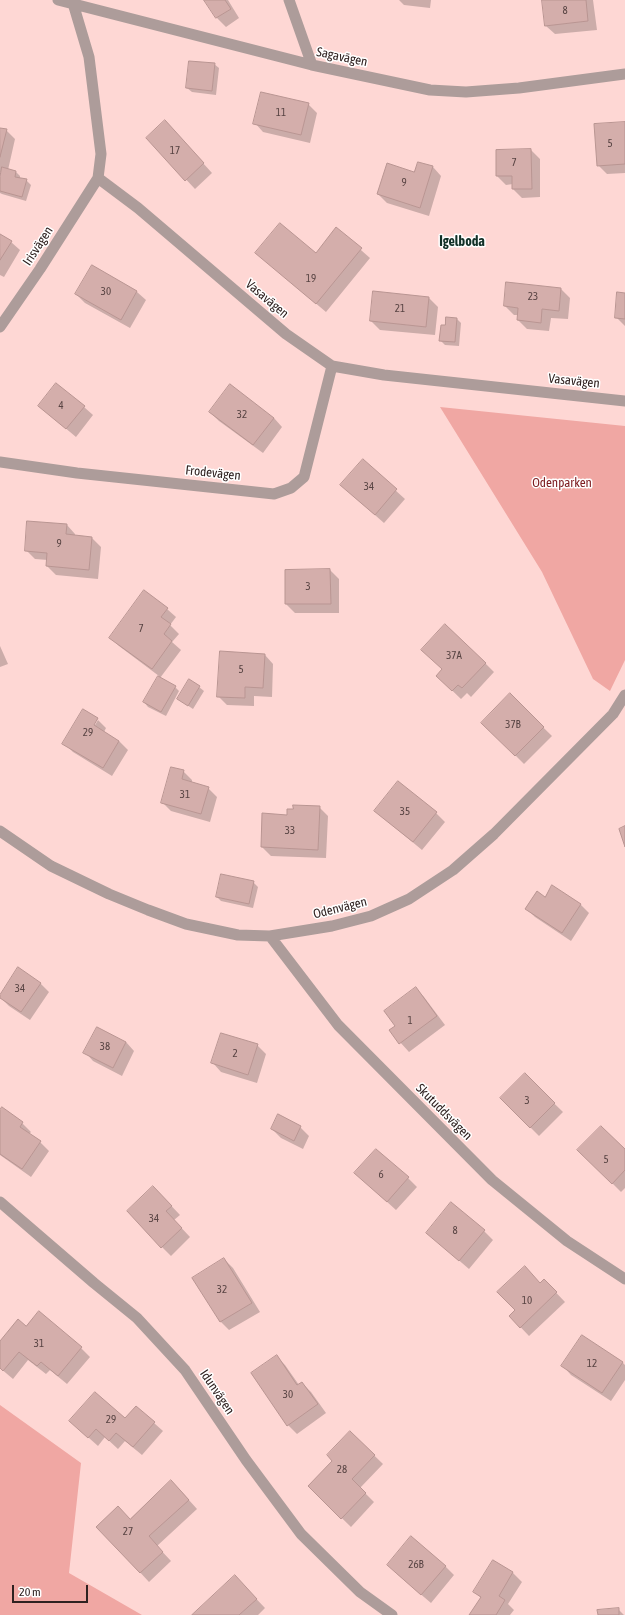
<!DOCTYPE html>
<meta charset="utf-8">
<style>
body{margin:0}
#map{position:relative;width:625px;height:1615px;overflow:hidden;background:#fed7d4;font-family:"Asap Condensed",sans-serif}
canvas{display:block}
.scale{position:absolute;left:12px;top:1585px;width:76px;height:18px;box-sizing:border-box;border:2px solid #2f2120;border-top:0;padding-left:5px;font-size:12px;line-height:14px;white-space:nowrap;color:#2f2120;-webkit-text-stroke:3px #fff;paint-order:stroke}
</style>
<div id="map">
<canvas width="625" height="1615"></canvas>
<div class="scale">20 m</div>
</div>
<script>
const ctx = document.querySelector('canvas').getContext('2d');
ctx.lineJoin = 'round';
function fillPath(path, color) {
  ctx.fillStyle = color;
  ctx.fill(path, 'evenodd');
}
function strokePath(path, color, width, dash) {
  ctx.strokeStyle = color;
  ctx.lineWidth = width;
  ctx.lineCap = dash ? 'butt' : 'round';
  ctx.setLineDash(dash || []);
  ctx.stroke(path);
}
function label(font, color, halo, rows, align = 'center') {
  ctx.font = font + ' "Asap Condensed",sans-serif';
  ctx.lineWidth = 3;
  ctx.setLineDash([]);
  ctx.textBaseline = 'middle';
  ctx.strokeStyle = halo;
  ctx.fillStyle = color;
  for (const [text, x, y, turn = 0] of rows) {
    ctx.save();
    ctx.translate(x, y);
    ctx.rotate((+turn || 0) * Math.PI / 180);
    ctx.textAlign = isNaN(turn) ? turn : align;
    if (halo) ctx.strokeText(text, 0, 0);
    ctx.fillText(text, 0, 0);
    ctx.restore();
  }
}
fillPath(new Path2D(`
 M440 407 625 426V660L610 691 593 679 542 572Z
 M0 1405 81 1463 69 1573 142 1615H0Z`), '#f0a7a3');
fillPath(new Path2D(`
 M206 0H228L239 18 226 27 217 18Z
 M399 0H431L430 8 404 5Z
 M543 0H593L597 30 555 34 546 26Z
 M214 64 219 68 216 95 192 92 187 88Z
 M308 104 317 113 310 143 263 132 255 123Z
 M625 123V173L607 174 598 165Z
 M0 129 6 130 15 139 8 170 16 172 20 176V179L26 180 31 185 26 201 2 194 0 193V181L2 173 0 172Z
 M174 131 212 173 195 189 147 138Z
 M531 150 540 159V197L522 198 513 189V184L506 185 497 176Z
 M433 167 441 176 429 216 387 203 378 194 415 174Z
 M337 229 370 258 326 312 256 253 316 254Z
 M0 235 11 242 20 250 4 277 0 275Z
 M92 266 137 292 146 300 130 328 85 303 76 294Z
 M507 284 561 289 570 298 568 319 551 318 549 331 527 329 518 320V315H514L505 306Z
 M374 292 429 298 438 307 435 335 380 330 371 321Z
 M625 294V326L616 317Z
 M457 319 461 323 459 346 445 345 440 340 446 326Z
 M39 406 84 407 93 415 76 437Z
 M210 412 274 418 282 427 263 453 219 421Z
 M363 461 405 499 384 523 351 494Z
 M67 525 75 534V536L92 538 101 547 98 579 56 575 47 566 48 560 35 559 26 550Z
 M330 570 339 579V613H295L286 604V571Z
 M167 609 176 617 170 625 179 634 172 642 181 650 160 678 175 687 179 691 166 716 148 707 144 702 159 676 119 646 111 638Z
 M0 646 8 664 0 667Z
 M265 655 273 664 272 697 254 696V706L227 705 218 696Z
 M485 663 494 672 471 697 467 693 461 699 437 676Z
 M199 687 204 691 193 709 178 699Z
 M510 695 552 736 524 764 483 723Z
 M84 711 97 719 106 728 104 732 119 741 128 750 112 776 73 752 64 743ZM96 720H98L92 730 91 729Z
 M183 771 192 780V783L208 788 217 797 210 822 171 811 162 802Z
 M319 807 328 816 326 858 271 856 262 847 263 814 287 816Z
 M375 811 436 813 445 822 422 850Z
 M253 882 258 887 253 908 221 901 217 897Z
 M545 898 581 905 589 913 571 941 535 917 526 908Z
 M40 983 49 992 30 1020 9 1006 0 997Z
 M416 989 424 997 445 1025 409 1052 390 1031 396 1026Z
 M126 1042 134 1051 122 1076 93 1061 85 1052Z
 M257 1045 266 1054 257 1083 221 1072 213 1063Z
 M525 1075 563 1112 539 1136 501 1098Z
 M0 1111 22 1123 31 1132 29 1134 40 1142 49 1151 31 1177 0 1155Z
 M300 1127 309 1136 303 1149 281 1138 272 1129Z
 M579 1150H625V1188L621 1192Z
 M408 1178 417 1187 396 1210 365 1182Z
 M162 1196 180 1215 174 1220 190 1237 171 1256 162 1247Z
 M484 1231 493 1240 469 1269 427 1233Z
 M224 1259 233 1268 260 1312 229 1330 221 1322 194 1278Z
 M544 1280 565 1302 529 1336 510 1316Z
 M26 1327 81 1348 90 1357 67 1384 50 1370 46 1374 28 1360 13 1379 0 1368V1342Z
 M276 1356 285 1365 299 1385 302 1383 311 1392 326 1413 297 1434 288 1425 252 1374Z
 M622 1362 625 1365V1380L611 1401 571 1375 563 1366Z
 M126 1420 154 1423 163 1431 142 1455 125 1441 118 1449 105 1437 98 1446 80 1430Z
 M350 1432 383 1464 360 1488 374 1502 351 1527 309 1486 334 1461Z
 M180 1490 197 1509 157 1546 171 1561 149 1582 98 1527 130 1520Z
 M493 1561 513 1573 522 1582 508 1604 514 1610 510 1615H471L481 1598 475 1592Z
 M445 1566 454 1575 431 1603 397 1574Z
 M244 1586 265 1608 258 1615H193Z
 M618 1609 624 1615H599Z`), '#0003');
const building = new Path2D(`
 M204 0H225L231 9 216 18Z
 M542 0H586L588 21 545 26Z
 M189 61 215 63 212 91 186 88Z
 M261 92 309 103 301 135 253 124Z
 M165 120 204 163 185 181 146 138Z
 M625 122V164L597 166 594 124Z
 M0 128 7 129 0 157Z
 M531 149 532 189H512V176H496V150Z
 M418 162 433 166 420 208 377 194 387 163 414 172Z
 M2 167 16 171 15 177 27 179 22 197 0 191V177Z
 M280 223 316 253 336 227 362 248 316 304 255 253Z
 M0 234 12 241 0 260Z
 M92 265 137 291 121 320 75 294Z
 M506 282 561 288 559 311 542 309 541 323 517 320 518 308 504 306Z
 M373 291 429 297 426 327 370 321Z
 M617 292 625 293V319L615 318Z
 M446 317 457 318 455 342 439 341 441 325H445Z
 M56 383 85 406 66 429 38 406Z
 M230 384 274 418 253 445 209 412Z
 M363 459 397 489 375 515 340 485Z
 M27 521 67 524 66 534 92 537 89 570 46 566 47 553 25 551Z
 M330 569 331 604H285V570Z
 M144 590 168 608 161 617 171 624 164 634 172 641 152 669 109 638Z
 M445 624 486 663 462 688 458 685 452 691 436 676 442 669 421 650Z
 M220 651 265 654 263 688 245 687V698L217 697Z
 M158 676 176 686 161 712 143 702Z
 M189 679 200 686 188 706 177 699Z
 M510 693 544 727 515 756 481 723Z
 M83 709 98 718 94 725 119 741 103 768 62 744Z
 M171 767 184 770 182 779 209 787 201 814 161 803Z
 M398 781 437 812 413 842 374 811Z
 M293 805 320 806 318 850 261 847 262 813 287 815V809H293Z
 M625 826V847L619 829Z
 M221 874 254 881 249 904 216 897Z
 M552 885 581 904 562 933 525 909 537 891 545 897Z
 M18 967 41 983 21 1012 0 998V995Z
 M416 987 437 1016 399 1044 389 1030 395 1026 384 1011Z
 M97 1027 126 1042 113 1068 83 1053Z
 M221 1033 258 1044 248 1075 211 1063Z
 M525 1073 555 1103 530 1128 500 1098Z
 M2 1107 23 1122 20 1127 41 1141 22 1169 0 1154V1110Z
 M278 1114 301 1126 294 1141 271 1129Z
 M601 1126 625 1149V1170L612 1184 577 1150Z
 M376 1149 409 1177 387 1202 354 1173Z
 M153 1186 172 1206 166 1211 182 1228 161 1248 127 1211Z
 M451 1202 485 1230 459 1261 426 1233Z
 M224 1258 252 1303 220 1322 192 1278Z
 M525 1266 540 1283 544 1279 557 1292 520 1328 509 1316 515 1310 497 1292Z
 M39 1311 82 1347 58 1376 41 1362 37 1366 19 1352 3 1371 0 1368V1341L18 1319 26 1326Z
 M582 1335 623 1362 602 1393 561 1366Z
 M277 1355 297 1385 302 1382 318 1404 287 1426 251 1373Z
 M95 1392 125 1418 136 1406 155 1422 133 1447 116 1433 109 1441 96 1429 88 1438 69 1421Z
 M350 1431 375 1455 352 1479 366 1493 341 1519 308 1486 332 1461 327 1455Z
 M171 1480 189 1500 149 1536 163 1552 140 1573 96 1527 118 1506 130 1519Z
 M411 1536 446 1566 421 1595 387 1565Z
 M493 1560 513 1572 499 1596 505 1600 496 1615H469L481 1597 473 1592Z
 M235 1575 257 1599 239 1615H192Z
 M619 1608V1615H598L597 1610Z`);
fillPath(building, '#d4aeab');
strokePath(building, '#b99592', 1);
strokePath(new Path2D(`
 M58 0 312 65 430 90 466 92 519 88 625 74
 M72 0 89 57 101 154 98 178 138 208 286 334 332 366 384 375 625 401
 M289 0 312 65
 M0 327 40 269 98 178
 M0 462 77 473 274 494 291 488 304 477 332 366
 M0 831 51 866 109 894 148 910 186 924 238 935 270 936 332 926 371 916 409 899 453 870 494 834 613 714 625 695
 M270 936 338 1025 492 1180 567 1241 625 1279
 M0 1202 94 1283 137 1318 185 1370 246 1460 301 1534 360 1592 392 1615`), '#ad9c9a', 11);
label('11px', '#584443', null, [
 ["8",565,11],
 ["11",281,113],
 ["5",610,144],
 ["17",175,151],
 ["7",514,163],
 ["9",404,183],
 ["19",311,279],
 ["30",106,292],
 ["23",533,297],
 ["21",400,309],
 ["4",61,406],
 ["32",242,415],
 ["34",369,487],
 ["9",59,544],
 ["3",308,587],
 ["7",141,629],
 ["37A",454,656],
 ["5",241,670],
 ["37B",513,725],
 ["29",88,733],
 ["31",185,795],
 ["35",405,812],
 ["33",290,831],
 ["34",20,989],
 ["1",410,1021],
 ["38",105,1047],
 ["2",235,1054],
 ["3",527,1101],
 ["5",606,1160],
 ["6",381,1175],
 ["34",154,1219],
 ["8",455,1231],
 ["32",222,1290],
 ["10",527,1301],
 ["31",39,1344],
 ["12",592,1364],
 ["30",288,1395],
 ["29",111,1420],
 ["28",342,1470],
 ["27",128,1532],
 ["26B",416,1565]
]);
label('13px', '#2f2120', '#fff', [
 ["Sagavägen",342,57,12],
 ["Irisvägen",38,246,-57],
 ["Vasavägen",267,299,40],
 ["Vasavägen",574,381,6],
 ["Frodevägen",213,473,6],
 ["Odenvägen",340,908,-14],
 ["Skutuddsvägen",444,1112,45],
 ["Idunvägen",217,1392,56]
]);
label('13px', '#7f2024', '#fff', [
 ["Odenparken",562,483]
]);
label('bold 14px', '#123027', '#fff', [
 ["Igelboda",462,242]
]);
</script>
